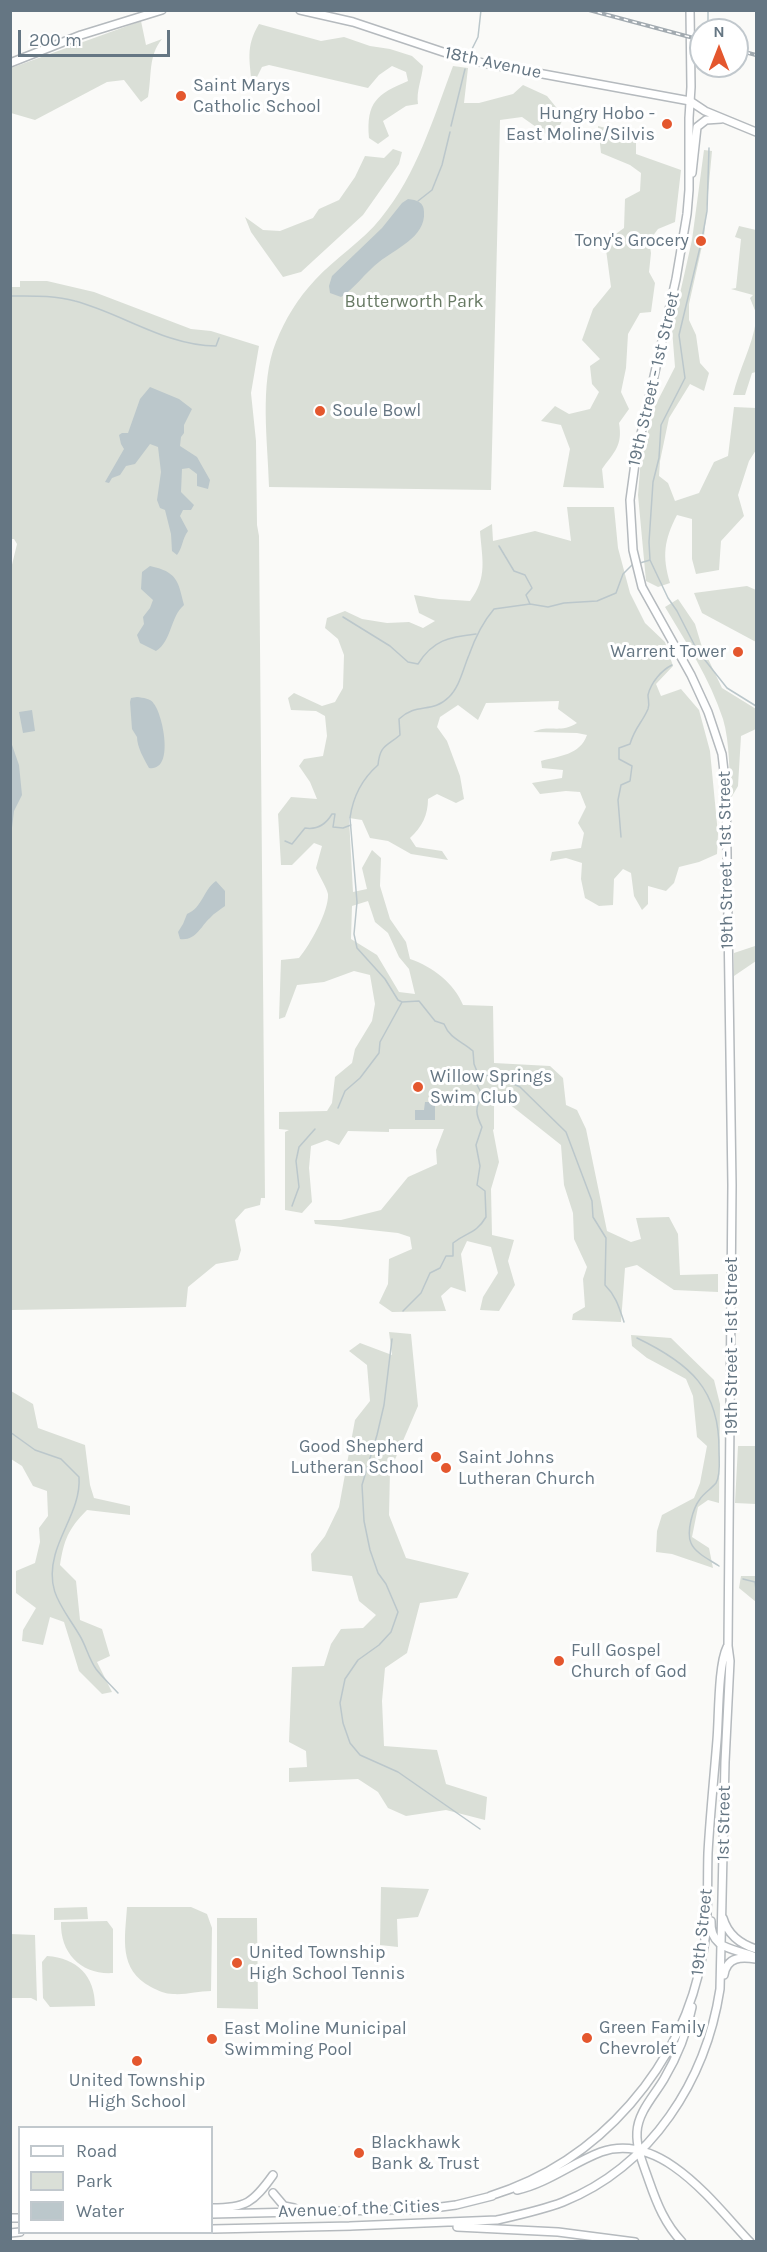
<!DOCTYPE html>
<style>
body{margin:0}
#map{position:relative;width:767px;height:2252px;overflow:hidden;background:#fafaf8;font-family:Karla,sans-serif}
canvas{display:block}
.frame{position:absolute;inset:0;border:12px solid #657683;pointer-events:none}
.legend{position:absolute;left:18px;top:2126px;width:195px;height:108px;box-sizing:border-box;background:#fff;border:2px solid #c1c8cd;margin:0;padding:8px 10px;list-style:none;font-size:18px;color:#657683}
.legend li{display:flex;align-items:center;gap:12px;height:30px}
.legend b{width:30px;border:2px solid #c1c8cd}
.north{position:absolute;left:689px;top:18px;width:60px;height:60px;box-sizing:border-box;background:#fff;border:2px solid #c1c8cd;border-radius:50%;rotate:0deg;font-size:16px;font-weight:700;line-height:24px;text-align:center;color:#657683}
.north::after{content:'';display:block;margin:auto;width:21px;height:27px;background:#e4572e;clip-path:polygon(50% 0,100% 100%,50% 72%,0 100%)}
.scale{position:absolute;left:18px;top:30px;width:152px;height:27px;box-sizing:border-box;border:3px solid #657683;border-top:0;padding-left:8px;font-size:18px;line-height:21px;white-space:nowrap;color:#657683;-webkit-text-stroke:4px #fff;paint-order:stroke}
</style>
<div id="map">
<canvas width="767" height="2252"></canvas>
<div class="frame"></div>
<ul class="legend">
<li><b style="height:8px;background:#fff"></b>Road</li>
<li><b style="height:16px;background:#dadfd7"></b>Park</li>
<li><b style="height:16px;background:#bbc7cb"></b>Water</li>
</ul>
<div class="north">N</div>
<div class="scale">200 m</div>
</div>
<script>
const ctx = document.querySelector('canvas').getContext('2d');
ctx.lineJoin = 'round';
function fillPath(path, color) {
  ctx.fillStyle = color;
  ctx.fill(path, 'evenodd');
}
function strokePath(path, color, width, dash) {
  ctx.strokeStyle = color;
  ctx.lineWidth = width;
  ctx.lineCap = dash ? 'butt' : 'round';
  ctx.setLineDash(dash || []);
  ctx.stroke(path);
}
function label(font, color, halo, rows, align = 'center') {
  ctx.font = font + ' Karla,sans-serif';
  ctx.lineWidth = 6;
  ctx.setLineDash([]);
  ctx.textBaseline = 'middle';
  ctx.strokeStyle = halo;
  ctx.fillStyle = color;
  for (const [text, x, y, turn = 0] of rows) {
    ctx.save();
    ctx.translate(x, y);
    ctx.rotate((+turn || 0) * Math.PI / 180);
    ctx.textAlign = isNaN(turn) ? turn : align;
    if (halo) ctx.strokeText(text, 0, 0);
    ctx.fillText(text, 0, 0);
    ctx.restore();
  }
}
fillPath(new Path2D(`
 M141 21 146 45 162 39C148 56 152 76 148 97L141 102 124 80 107 82 35 120 11 113V68Z
 M259 24 321 41 344 37 370 46 390 49 412 56 423 66C422 79 416 91 418 104L406 106 383 121 389 136 378 144 369 138C366 102 377 94 408 81L406 72 392 66 379 75 368 88 269 65 262 67 252 87C250 61 245 47 259 24Z
 M453 66 468 68 464 103H479L513 94 523 85 547 96 564 117 553 139 522 117 500 120 491 490 269 487C268 442 259 384 276 342 285 319 298 298 315 280 335 258 362 242 381 218 417 174 433 119 453 66Z
 M598 126 636 136V154L681 170 675 222 658 229 649 241 651 253 649 272 655 283 651 312 640 313 628 334 626 368 621 392 629 409 619 423C623 446 614 452 602 469L604 488 563 487 570 449 561 425 541 421 555 406 569 414 590 409 599 392 592 384 590 366 600 359 582 340 593 309 611 287 605 242 624 228 625 199 640 191 641 173 630 165 601 153Z
 M393 149 402 152 399 164 363 215 301 272 283 277 251 232 245 217 263 230 280 231 313 218 319 209 339 200 355 177 365 156 384 158Z
 M704 150 712 151 704 237 689 304V320L696 335 700 363 709 373 704 391 690 384 669 418 660 461 659 476 668 483 675 501 699 493 714 462 728 456 734 407 756 408V450L749 461 738 495 744 516 721 541 719 570 696 574 692 559V519L677 515C664 540 662 556 670 583L658 587 646 581 638 495 641 457 655 406 675 367 672 329 692 240Z
 M739 226 756 230V313L750 298 753 295 731 289 736 288 741 239 735 237Z
 M20 281H47L94 292 191 329 211 331 259 346 251 393 256 441 257 525 259 536 265 1198H261L260 1205 245 1209 235 1220 241 1250 238 1260 216 1264 188 1287 186 1307 11 1310 10 573 17 544 14 539H10L11 287H20Z
 M756 321V372L752 373 745 395H733C739 369 752 347 756 321Z
 M567 507H614L618 548 630 593 645 623 665 642 673 666 656 684 661 696 681 689 699 710 710 751 718 834 717 854 699 862 679 867 674 883 666 891 648 886V904L642 910 634 896 631 873 623 869 614 879 613 905 599 906 585 898 581 879 582 863 566 858 550 861 552 852 581 848 584 833 578 823 586 807 580 792 566 791 540 794 532 783 562 778 563 770 542 768 541 761C559 756 580 755 587 735L577 733 533 732C551 724 559 734 577 723L558 709 559 701 486 703 478 720 458 705 440 717 437 727 447 741 460 776 464 799 456 803 437 794 428 799C428 815 422 827 410 838L416 847 442 851 448 860 411 854 388 841 370 838 362 820 349 818 353 892 367 889 362 868 372 850 381 858 380 886 390 919 406 942 410 959C433 967 454 983 463 1005L493 1006 494 1063 550 1066 563 1078 566 1105 577 1110 586 1129 607 1231 631 1242 641 1239 636 1218 669 1217 678 1234 680 1275 718 1274V1292L674 1290 637 1265 625 1268 621 1322 572 1320 573 1314 585 1307 583 1279 587 1267 574 1239 573 1213 564 1185 561 1145 508 1103H494V1129L493 1130 499 1162 491 1189 492 1235 514 1240 508 1261 515 1285 499 1311 480 1310 483 1297 498 1273 491 1247 467 1241 461 1254 466 1292 451 1287 441 1296 446 1311 392 1312 379 1303 388 1284 389 1259 412 1249 410 1237 398 1233 315 1224 314 1220H341L381 1210 408 1177 437 1164 436 1150 444 1129H389V1132L348 1131 339 1145 327 1140 311 1146 309 1168 312 1202 302 1213 285 1210V1132L289 1130 279 1129V1112L327 1111 332 1103 335 1077 352 1063 355 1049 372 1021 375 1004 370 975 354 971 324 982 297 985 285 1017 279 1019 281 960 299 958C310 945 329 911 328 894 327 888 318 874 316 868L322 846 314 843 292 865H281L278 814 291 797 317 799 310 782 299 766 304 759 323 756 327 736 325 716 316 711 291 710 288 698 294 693 322 706 335 702 343 688 344 655 338 639 325 628 327 618 345 611 362 619 387 623 409 622 423 628 435 621 419 613 414 595 439 599 470 601C488 577 482 559 480 531L492 524 493 541 535 531 571 541ZM368 901 375 922 388 933 399 957 409 969 415 994 399 992 377 955 351 939 352 906Z
 M747 586 756 590V642L702 613 694 593Z
 M678 599 695 624 701 644 722 688 756 709V729L741 736 738 786 731 798C729 774 730 742 723 719 710 679 686 642 665 607Z
 M756 943V961L734 976V953L755 946Z
 M389 1332 411 1334 418 1406 390 1471 389 1515 406 1558 469 1573 457 1598 420 1603 407 1653 385 1668 382 1701 384 1746 437 1750 446 1784 487 1797 485 1820 446 1810 406 1816 388 1808 378 1792 358 1779 289 1782V1768L307 1767 306 1751 289 1742 292 1667 324 1666 331 1644 341 1629 363 1628 376 1615 359 1601 352 1576 312 1571 311 1554 325 1536 339 1507 355 1420 370 1401 367 1365 349 1351 360 1343 392 1355Z
 M631 1335 671 1338 714 1380 720 1404 719 1503 708 1500 698 1507 692 1537 709 1548 713 1568 672 1554 656 1552 657 1531 662 1515 694 1498 700 1483 707 1446 697 1437 693 1396 686 1379 647 1358 632 1346Z
 M11 1391 33 1404 38 1428 85 1445 90 1485 94 1498 130 1506V1515L87 1510C68 1529 64 1540 60 1565L76 1581 80 1620 102 1629 110 1656 97 1662 112 1692 102 1694 79 1671 64 1622 50 1617 43 1645 22 1641 23 1630 36 1608 16 1593V1571L35 1563 40 1542 39 1528 48 1516 47 1491 33 1486 22 1466 11 1459Z
 M738 1446H756V1504L735 1503Z
 M741 1576H756V1602L739 1588Z
 M381 1887 429 1889 418 1917 397 1919 398 1947 380 1945Z
 M87 1907 88 1919 54 1920V1908Z
 M127 1907H191L207 1914 212 1928 211 1991C198 1991 186 1995 173 1994 165 1994 159 1991 151 1987 118 1969 125 1939 127 1907Z
 M217 1918H257L258 2009 217 2008Z
 M107 1921 113 1929V1973C82 1975 60 1954 61 1922Z
 M10 1934 35 1935 37 2001 31 1998H11Z
 M47 1956C77 1958 95 1976 95 2006L50 2007 43 1998 42 1962Z`), '#dadfd7');
fillPath(new Path2D(`
 M408 199C417 200 424 202 424 212 426 237 395 249 379 262 366 272 353 290 341 297L330 293 329 286 332 276 382 228 402 203Z
 M150 387 179 399 192 409 184 425V433L181 437 180 446 197 457 210 480 208 489 197 486V474L189 468 182 469 181 492 194 505 191 510H183L180 516 188 531C182 539 183 547 177 555L172 551 171 534 165 510 160 508 157 500 161 472 158 447 150 444 135 464 126 466 120 475 112 478 109 483 105 482 124 449 121 444 119 435 122 433H128L140 399Z
 M150 566C177 572 178 580 184 605 170 617 172 641 156 651L140 643 137 635 144 624 143 617 150 608 153 600 141 589 142 572Z
 M137 697C143 698 151 698 154 704 163 715 175 772 149 768 144 759 137 747 137 737L132 729 130 702 131 698Z
 M32 710 35 731 23 733 19 712Z
 M11 742 19 765 22 795 14 811 11 836Z
 M216 881 225 891V906C220 910 214 913 210 918 200 927 196 941 180 939L178 932 183 924 187 914C203 907 203 890 216 881Z
 M425 1102H435V1120H415V1110H424Z`), '#bbc7cb');
strokePath(new Path2D(`
 M708 10V30
 M471 51 478 37 481 10
 M709 66V67
 M451 126 465 69
 M709 148 707 211 702 239 679 335 685 378 661 425 659 458 653 482 649 542 650 560 668 598 677 611 697 650 727 688 756 706
 M418 201 432 190 442 165 450 132
 M10 296C32 296 54 295 75 301 121 313 166 346 216 346L219 338
 M499 546 514 571 525 575 532 588 526 595 530 604
 M640 563 650 560
 M343 617 390 646 408 662 418 664C433 640 449 637 476 634
 M688 655 695 651
 M621 837 618 800 621 785 630 781 632 766 619 759V748L630 744C635 727 642 723 648 709 650 704 648 700 648 695 651 682 662 670 672 665
 M285 841 292 844 305 828C317 830 326 824 332 814H335L333 827 343 828 351 825
 M479 1074 500 1078 520 1087 566 1132 592 1201 593 1217 606 1238 605 1285C616 1296 619 1307 624 1322
 M338 1108 345 1091 360 1078 379 1053 380 1042 402 1002
 M292 1206 299 1187 296 1161 299 1147 315 1129
 M403 1311 421 1293 430 1273 440 1268 446 1256H453V1243C467 1232 476 1234 486 1217L485 1191 477 1185 480 1166 476 1145 482 1127C476 1115 474 1107 483 1096L477 1085 478 1074 474 1064 473 1051C462 1041 450 1039 444 1024L435 1021 419 1001 402 1002 398 1000 385 979 357 948 354 934 357 902 350 818C353 796 362 779 378 765 380 745 386 747 400 735L399 719C417 702 432 714 449 697 460 686 463 669 469 655 475 638 482 623 494 609L530 604 548 607 564 603 597 601 616 593 623 574 632 565
 M637 1338C689 1363 720 1389 719 1451 719 1460 721 1475 716 1483 711 1489 704 1493 700 1499 693 1508 686 1532 691 1543 695 1553 710 1560 719 1566
 M392 1339 384 1405 377 1435 362 1485 364 1521 370 1550 378 1573 386 1584 398 1612 391 1632 379 1645 358 1660 345 1679 340 1703 343 1723 350 1743 360 1755 398 1772 480 1829
 M10 1432 35 1450 61 1459 79 1477C81 1505 62 1529 55 1555 45 1592 63 1607 80 1636 86 1646 89 1659 96 1669 102 1677 111 1685 118 1693
 M743 1579 755 1582 756 1590`), '#bbc7cb', 1.5);
const major = new Path2D(`
 M300 10 353 22 449 54 483 63 690 101 705 111 756 132
 M10 63 81 35 162 10
 M692 173 697 127 706 120 721 119
 M723 1918C728 1935 740 1944 756 1949
 M711 1921C710 1949 732 1948 753 1956
 M724 1975C727 1956 742 1957 756 1959
 M517 2190C548 2183 572 2163 601 2152 662 2131 714 2204 750 2242
 M273 2193 284 2206 294 2208
 M490 2196C600 2162 683 2066 703 1953 709 1920 707 1887 708 1853 710 1816 714 1778 717 1740 719 1717 718 1665 727 1647
 M212 2208C246 2208 253 2203 273 2175
 M212 2214 426 2209 456 2205 492 2196
 M10 2218H20
 M350 2226 497 2220C519 2215 542 2210 563 2202 652 2166 706 2080 720 1989L725 1762 730 1661 728 1646 732 1185 726 789 722 754 708 712 691 675 642 587 633 550 630 500 636 456 676 279 687 214 689 190V118L691 87 690 10
 M457 2227 558 2232 635 2242
 M212 2229 353 2226
 M10 2233 20 2232
 M682 2242C665 2224 657 2204 649 2181 644 2166 636 2149 637 2132 638 2112 654 2096 664 2079 677 2057 687 2033 692 2007`);
strokePath(major, '#b5babe', 10);
strokePath(major, '#fff', 7);
const rail = new Path2D(`
 M589 10 701 40
 M737 50 756 55`);
strokePath(rail, '#a2aab0', 4);
strokePath(rail, '#fff', 1.5, [4.5]);
for (const [x, y, r, color] of [
 [181,96,6,"#e4572e"],
 [667,124,6,"#e4572e"],
 [701,241,6,"#e4572e"],
 [320,411,6,"#e4572e"],
 [738,652,6,"#e4572e"],
 [418,1087,6,"#e4572e"],
 [436,1457,6,"#e4572e"],
 [446,1468,6,"#e4572e"],
 [559,1661,6,"#e4572e"],
 [237,1963,6,"#e4572e"],
 [587,2038,6,"#e4572e"],
 [212,2039,6,"#e4572e"],
 [137,2061,6,"#e4572e"],
 [359,2153,6,"#e4572e"]
]) {
  const dot = new Path2D();
  dot.arc(x, y, r, 0, 2 * Math.PI);
  ctx.fillStyle = color;
  ctx.fill(dot);
  strokePath(dot, '#fff', 2);
}
label('18px', '#657683', '#fff', [
 ["18th Avenue",493,63,12],
 ["19th Street - 1st Street",654,379,-77],
 ["19th Street - 1st Street",726,860,-91],
 ["19th Street - 1st Street",732,1346,-90],
 ["1st Street",724,1823,-89],
 ["19th Street",702,1932,-84],
 ["Avenue of the Cities",359,2209,-2]
]);
label('18px', '#657683', '#fff', [
 ["Saint Marys",193,86],
 ["Catholic School",193,107],
 ["Hungry Hobo -",655,114,"right"],
 ["East Moline/Silvis",655,135,"right"],
 ["Tony's Grocery",689,241,"right"],
 ["Soule Bowl",332,411],
 ["Warrent Tower",726,652,"right"],
 ["Willow Springs",430,1077],
 ["Swim Club",430,1098],
 ["Good Shepherd",424,1447,"right"],
 ["Lutheran School",424,1468,"right"],
 ["Saint Johns",458,1458],
 ["Lutheran Church",458,1479],
 ["Full Gospel",571,1651],
 ["Church of God",571,1672],
 ["United Township",249,1953],
 ["High School Tennis",249,1974],
 ["Green Family",599,2028],
 ["Chevrolet",599,2049],
 ["East Moline Municipal",224,2029],
 ["Swimming Pool",224,2050],
 ["United Township",137,2081,"center"],
 ["High School",137,2102,"center"],
 ["Blackhawk",371,2143],
 ["Bank & Trust",371,2164]
], 'left');
label('18px', '#687a64', '#fff', [
 ["Butterworth Park",414,302]
]);
</script>
